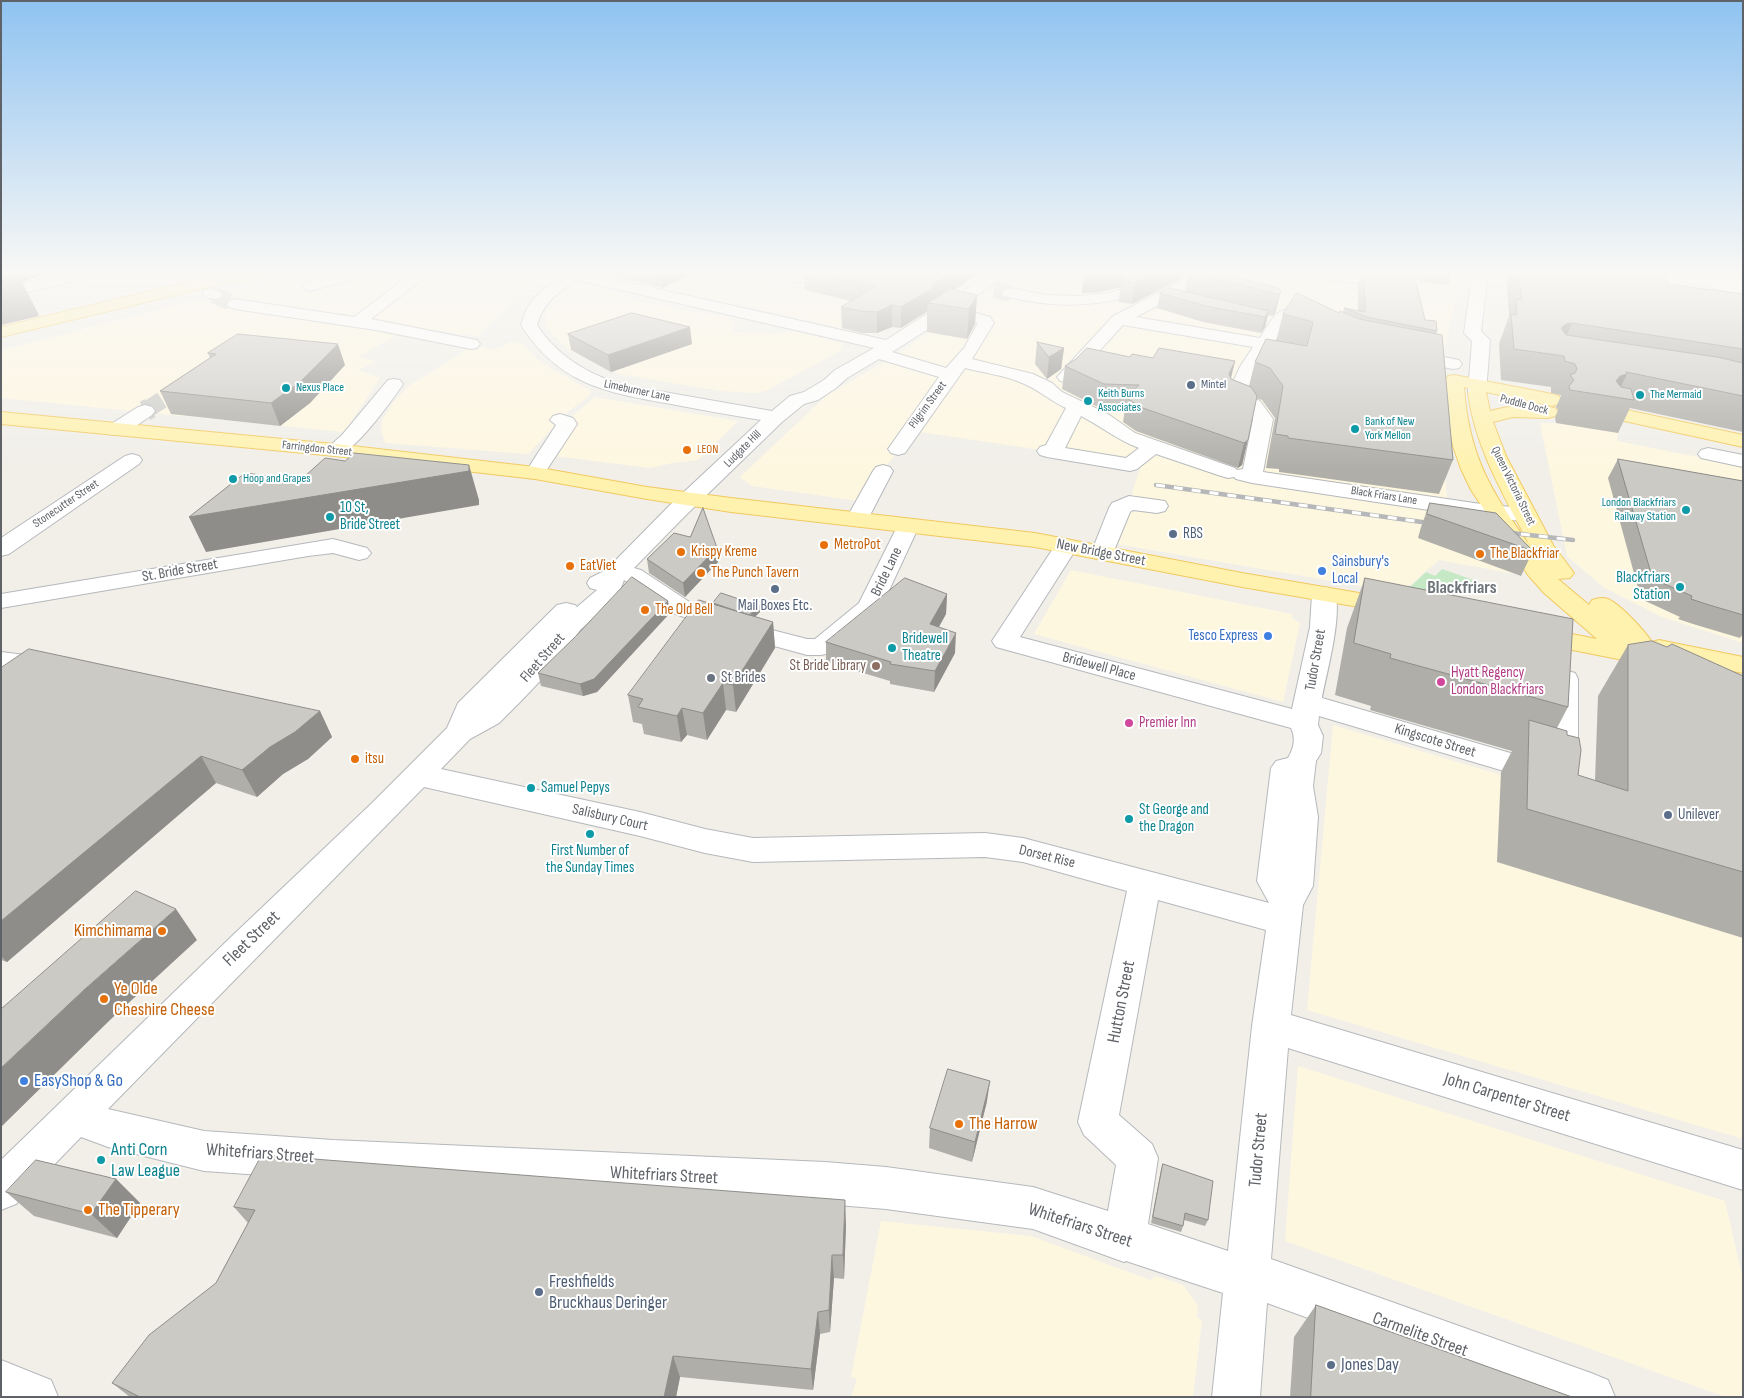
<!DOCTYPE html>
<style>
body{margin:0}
#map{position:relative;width:1744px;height:1398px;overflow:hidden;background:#f1efe8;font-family:"Sofia Sans Condensed",sans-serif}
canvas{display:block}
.frame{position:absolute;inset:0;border:2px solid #5f6368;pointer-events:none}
</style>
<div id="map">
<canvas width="1744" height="1398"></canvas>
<div class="frame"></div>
</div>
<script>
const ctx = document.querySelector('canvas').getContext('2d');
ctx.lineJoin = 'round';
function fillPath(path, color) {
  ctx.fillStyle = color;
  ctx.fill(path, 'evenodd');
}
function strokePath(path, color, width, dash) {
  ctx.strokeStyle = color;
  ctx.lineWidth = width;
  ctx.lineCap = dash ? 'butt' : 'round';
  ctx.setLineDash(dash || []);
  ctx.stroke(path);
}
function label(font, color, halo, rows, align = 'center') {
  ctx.font = font + ' "Sofia Sans Condensed",sans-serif';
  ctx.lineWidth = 4;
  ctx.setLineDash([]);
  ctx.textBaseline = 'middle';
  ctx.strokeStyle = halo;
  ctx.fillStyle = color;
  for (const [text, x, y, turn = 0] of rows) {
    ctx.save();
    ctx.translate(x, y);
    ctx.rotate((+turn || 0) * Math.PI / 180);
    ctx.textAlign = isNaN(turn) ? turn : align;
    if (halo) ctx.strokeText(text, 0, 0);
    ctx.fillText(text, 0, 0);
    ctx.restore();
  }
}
fillPath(new Path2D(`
 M301 274H541L478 336 411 327 358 357 375 361 359 370 380 378 344 432 1 398V350Z
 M690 274H723L802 292 827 274 905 320 885 331 873 334 860 332 662 288Z
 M1012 274H1460L1448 335 1436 374 1447 498 1489 537 1521 575 1439 560 1401 593 1116 544 1141 465 914 431 859 501 752 486 740 477 827 395 896 355Z
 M588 284 644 302 687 311 729 316 734 332 782 333 794 331 842 343 843 349 768 390 757 393 721 391 619 374 569 350 546 328 545 315 557 296 571 286Z
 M511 342 521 343 537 359 552 369 591 391 589 396 556 421 553 428 528 454 385 443 381 430 382 420 394 401 409 386 473 346 493 350Z
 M595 397 738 421 698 460 673 463 650 468 554 456 566 421Z
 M1540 423H1556L1618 433 1617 441 1743 466V643L1662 617 1603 587 1567 556Z
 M1071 570 1292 614V618L1300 623 1283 702 1034 634Z
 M1333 725 1501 775V776L1551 792 1743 745V1139L1307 1010Z
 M1298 1066 1725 1201 1743 1280V1397H1726L1285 1241Z
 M881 1221 1031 1236 1150 1280 1156 1276 1183 1285 1198 1306 1197 1317 1202 1320 1193 1397H851L857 1379 851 1377Z`), '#fef7e0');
fillPath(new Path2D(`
 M1442 569 1482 583 1477 590 1458 583 1451 592 1406 591 1426 572 1435 576Z`), '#c5e8c5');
strokePath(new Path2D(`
 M994 290 1010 293
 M214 295 235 304
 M148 409 162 400`), '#ccccc8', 17, [17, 9]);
strokePath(new Path2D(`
 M145 411 150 408`), '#ccccc8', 21, [21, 11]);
const minor = new Path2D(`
 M66 274H95L92 277 1 298V288Z
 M337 274H363L360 277 310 291 305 289 302 286 305 283Z
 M411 274H429L371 319 477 340 480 344 477 348 471 349 376 330 235 309 229 307 227 304 229 301 235 299 354 317Z
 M563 274H591L886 340 990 274H1008L959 308 990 317 994 323 972 359 1033 374 1052 383 1062 392 1108 414 1135 433 1235 468 1237 470 1243 469 1253 419 1246 409 1227 402 1225 398 1241 365 1253 347 1123 325 1072 381 1066 382 1060 381 1057 377 1113 316 1180 282 1188 274H1205L1190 288 1136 317 1260 338C1268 326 1276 305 1294 310L1296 313 1290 318 1259 365 1245 395 1260 401 1273 419 1263 472 1481 504 1533 509 1536 514 1533 519 1525 521 1481 518 1252 483 1236 479 1234 477 1228 478 1221 476 1156 454 1137 469 1130 471 1047 457 1040 455 1037 451 1040 447 1046 445 1066 408C1050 401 1038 389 1022 383 1005 375 983 373 965 368L905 453 898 455 891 453 888 449 939 377 879 359 847 378 836 388 818 400 804 404 782 422 686 515 634 568 641 570 691 603 745 623 807 639H815L859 603 900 521 908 519 916 521 919 526 879 612 830 653 821 655H807L727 633 673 613 624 580 617 598 580 630 562 658 522 700 499 723 470 739 441 769 640 812 705 829 753 838 985 833 1023 838 1269 903 1257 881 1271 768 1276 761 1288 758C1294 748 1296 738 1291 728L996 647 992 641 1058 541 1066 539 1074 541 1078 546 1020 637 1292 709 1310 627 1312 594 1315 589 1324 587 1333 589C1345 607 1326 675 1322 698L1548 764 1552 679 1555 673 1565 670 1575 673 1578 679V768L1573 775 1563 778 1554 776 1551 779 1541 782 1319 716 1318 725 1323 736 1321 753 1316 761 1313 786 1318 817 1313 886 1303 905 1291 1015 1743 1150V1190L1288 1048 1271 1259 1591 1373 1608 1380 1615 1397H1525L1267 1303 1260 1397H1212L1223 1293 1126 1261 1124 1262 1033 1229 886 1209 825 1204 333 1180 204 1171 108 1147 81 1137 16 1204 1 1210V1160L232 936 372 803 447 728 458 703 557 605 566 603 575 605 577 607 597 590 590 588 587 583 590 578 606 570 670 505 761 420C731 415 701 410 671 404 607 393 558 384 521 325L527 308 534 298ZM577 280 874 348 835 370 824 380 804 392 790 396 772 411 624 385C589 375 557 356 537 325 543 303 558 292 577 280ZM949 316 978 323 964 348 946 368 892 352ZM1081 416C1101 426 1117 440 1139 448L1126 458 1065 448ZM424 787 640 836 705 853 753 862 985 857 1023 862 1127 891 1078 1122 1084 1135 1116 1165 1108 1211 1033 1187 886 1167 825 1162 333 1140 204 1131 108 1109ZM1158 900 1266 930 1252 1026 1228 1251 1148 1224 1158 1158 1152 1144 1119 1115Z
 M772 274H830C819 288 789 281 775 277Z
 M1316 274C1345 274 1375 272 1402 279L1405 282 1402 285 1397 287 1324 279 1319 277Z
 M1472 274H1488L1481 331 1490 340 1486 393 1484 397 1477 399 1470 397 1468 393 1472 341 1464 333Z
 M1144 282 1149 284 1152 287 1149 290C1098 308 1057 309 1004 296L1002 293 1004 290 1010 288 1046 295 1078 296 1109 293Z
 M210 288 220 292 222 295 220 298C213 300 206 299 202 293L204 290Z
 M1408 350 1459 360 1462 364 1459 368 1453 369 1402 359 1399 355 1402 351Z
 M394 379 400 380 403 384C391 402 361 443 343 453 338 457 333 456 328 454L325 450 342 435 388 380Z
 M145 405 152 407 155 411 152 415C139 423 124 438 108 434L105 430 108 426 138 407Z
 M560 414 573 418 577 424 542 477 535 479 528 477 525 473 556 425 550 420 553 416Z
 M1708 448 1743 455V467L1701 458 1698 454 1701 450Z
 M132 454 139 456 142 460 139 464 9 554 1 556V538L125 456Z
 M883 465 890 467 893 471 868 519 865 524 857 526 849 524 846 519 873 471 876 467Z
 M1129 496 1165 501 1168 506 1165 511 1157 513 1133 510 1130 512 1111 558 1103 560 1095 558 1091 553 1109 508 1112 503Z
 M333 539 367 548 371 553 367 558 359 560 333 553 308 556 1 608V594Z
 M1 652 58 659 62 665 58 671 49 673 1 668Z
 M1 1360 51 1380 58 1397H1Z`);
const major = new Path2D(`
 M221 274H264L261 277 256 279 221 284 1 337V327Z
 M1454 375 1552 394 1559 396 1561 400 1559 404 1552 406 1486 392 1490 411C1511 405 1533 403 1555 408L1558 412 1555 416 1548 418 1513 417 1493 422 1506 456 1553 545 1574 573 1570 578 1558 579 1589 605 1592 600C1598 598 1602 597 1608 599 1621 605 1644 630 1652 642L1659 640 1743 657V673L1671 659 1673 662 1669 668 1660 670 1618 659 1527 641 1523 635 1527 629 1536 627 1597 639 1544 593 1528 575 1471 490 1461 469 1453 446 1448 418 1445 380 1448 376ZM1464 387 1471 389 1468 393C1475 448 1505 497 1530 546 1491 491 1469 457 1464 387Z
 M1613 407 1743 435V447L1606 417 1603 413 1606 409Z
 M1 412 335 444 535 467 647 487 731 498 1035 533 1242 573 1394 599 1403 601 1406 606 1403 611 1394 613 1242 587 1035 547 731 512 647 499 535 479 335 456 1 424Z`);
strokePath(minor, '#b5b8bc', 2);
strokePath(major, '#f2c960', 2);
fillPath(minor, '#fff');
fillPath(major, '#fff2af');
const rail = new Path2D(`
 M1156 485 1436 524
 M1503 532 1573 540`);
strokePath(rail, '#b6b7b8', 4.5);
strokePath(rail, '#fff', 3, [9]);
const minorBridge = new Path2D(`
 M1695 274 1743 287`);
strokePath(minorBridge, '#b5b8bc', 18, []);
strokePath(minorBridge, '#fff', 17);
fillPath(new Path2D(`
 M606 274H690L663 288Z
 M804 274H977L955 290 977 295 975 324 967 339 927 332V312L901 328 892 327 877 333H862L842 328 841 307 851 301 805 290Z
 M1084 274H1185L1179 280 1132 304 1118 302 1121 287 1099 292 1082 293ZM1124 276 1131 277 1123 280Z
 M1188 274H1231L1229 276 1281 291 1275 313 1273 316 1268 315 1265 327 1261 333 1203 322 1157 308 1160 293 1185 291Z
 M1361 274H1452L1448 285 1421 282 1415 278 1425 320 1437 331 1436 334 1453 460 1439 494 1279 472V469L1266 468 1275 418 1262 400 1256 398 1242 465 1238 468 1136 431 1123 422 1125 409 1100 408 1062 389 1065 366 1130 357 1235 361 1231 379 1249 386 1255 362 1276 341 1283 314 1339 313 1343 312 1344 308 1358 311V284Z
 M1506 274H1665L1668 284 1743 294V432L1630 408 1618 433 1556 423 1555 418 1558 410 1556 407 1561 396V395L1551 393V387L1501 380 1499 344 1509 316Z
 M1731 274H1743V278Z
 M568 334 692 344 611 372 571 350Z
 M1037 342 1064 348 1061 369 1047 379 1035 364Z
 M208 353 345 365 310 403 280 426 171 414 160 391 210 358Z
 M1618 459 1743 481V634L1740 638 1693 624 1678 619 1680 617 1641 599 1608 478Z
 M1430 503 1533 551 1521 576 1418 538 1421 527Z
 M717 548 718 562 685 597 649 573 647 559Z
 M1365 578 1568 707 1557 728 1567 735 1578 775 1595 781 1598 696 1628 645 1743 676V938L1497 862 1501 772 1512 751 1370 710 1371 706 1335 695 1347 628Z
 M947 594 946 614 939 627 955 653 934 692 890 684V681L826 662V642Z
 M668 601 670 613 597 692 583 696 541 686 538 673Z
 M713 603 760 612 755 617 773 622 775 648 736 712 726 710 707 740 687 735 681 742 644 734 642 724 633 722 628 695 714 604Z
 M1 668 320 711 332 737 308 759 283 774 257 797 216 783 7 962 1 960Z
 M987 1101 972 1162 929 1148 930 1128Z
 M1163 1164 1208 1220 1205 1226 1184 1220 1183 1226 1181 1232 1151 1223 1161 1170Z
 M116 1179 140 1203 117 1238 34 1216 6 1192Z
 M234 1207 846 1224 844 1279 834 1278 830 1332 820 1334 813 1390 680 1377 676 1397H130L112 1383 216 1283 248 1223Z
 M1316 1305 1572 1397H1290L1294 1337Z`), '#afaea9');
fillPath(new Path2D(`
 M1 274H44L22 282 38 313 39 316 1 325Z
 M661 274H690L663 288Z
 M948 274H977L934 304 928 303 927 311 901 328V307Z
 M1084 274H1124L1121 287 1099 292 1082 293Z
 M1153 274H1185L1179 280 1132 304 1135 283Z
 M1281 291 1275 313 1273 316 1279 294Z
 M977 295 975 324 967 339 969 309Z
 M892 305V327L877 333V312Z
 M1269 311 1265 327 1261 333 1265 317Z
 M1572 323 1559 353 1561 328 1566 324Z
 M690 327 692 344 611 372 608 355Z
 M338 344 345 365 310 403 280 426 271 403Z
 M1064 348 1061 369 1047 379 1049 357Z
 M1235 361 1229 384V374Z
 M1627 374 1616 397V381L1620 376Z
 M1248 440 1242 465 1238 468 1244 443Z
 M469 465 479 500V505L206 552 189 517Z
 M717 548 718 562 685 597 683 583Z
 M947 594 946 614 929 644 930 624Z
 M668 601 670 613 597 692 583 696 580 684Z
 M760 606V612L749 622V616Z
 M773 622 775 648 736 712 733 685Z
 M956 633 955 653 934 692 935 671Z
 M723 683 726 710 707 740 703 713Z
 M682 708 687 735 681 742 677 716Z
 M320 711 332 737 308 759 283 774 257 797 242 770 270 747Z
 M201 756 216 783 7 962 1 956V921Z
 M176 909 197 940 110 1020 1 1127V1068L85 989Z
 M990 1081 987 1101 972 1162 975 1142Z
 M116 1179 140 1203 117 1238 91 1214Z
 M845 1200 846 1224 844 1279 843 1255Z
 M832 1255 834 1278 830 1332 829 1310Z
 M818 1312 820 1334 813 1390 811 1369Z
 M673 1356 680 1377 676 1397H664Z`), '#8f8d8a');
const building = new Path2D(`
 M822 274H948L931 286 934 287 901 307 892 305 877 312 861 311 841 307 875 286Z
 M1143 274H1153L1135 283 1122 280Z
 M1197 274H1222L1278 288 1281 291 1279 294Z
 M1364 274H1414L1425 320 1436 321 1437 331 1367 317 1344 308 1365 312Z
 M1519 274H1665L1668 284 1743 294V349L1572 323 1566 324 1561 328 1566 335 1717 357 1743 363V396L1626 372 1627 374 1620 376 1616 381 1621 387 1631 389 1634 400 1570 390 1569 386 1574 380 1570 375 1575 373 1577 369 1575 364 1565 361 1564 356 1514 349 1511 314 1517 315 1516 299 1521 300Z
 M1170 288 1269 311 1265 317 1206 306 1160 293Z
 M951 289 977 295 969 309 928 303Z
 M1297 293 1339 313 1340 311 1359 319 1442 335 1453 460 1288 438V436L1275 434 1283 386 1270 368 1255 362 1266 339 1307 346 1313 322 1283 314Z
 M632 313 690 327 608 355 568 334Z
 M238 334 338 344 301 381 271 403 160 391 216 354 208 353Z
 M1037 342 1064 348 1049 357Z
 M1087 348 1130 357 1132 354 1153 358 1159 348 1235 361 1229 374 1231 379 1251 387 1257 396 1248 440 1244 443 1140 407 1127 398 1139 385 1104 384 1065 366 1076 359Z
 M354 453 469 465V471L189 517 245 473 293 479 295 477H304L325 458 345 461Z
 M1618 459 1743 481V615L1706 604 1691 599 1692 596 1653 579Z
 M1430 503 1496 513 1533 551 1427 514Z
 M703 508 717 548 683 583 647 559 674 533 690 537Z
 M632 577 668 601 594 679 580 684 538 673 575 637Z
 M905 578 947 594 930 624 956 633 935 671 890 664 891 662 826 642Z
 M1365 578 1573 619 1568 707 1390 658 1391 654 1354 643Z
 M721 593 760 606 749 615 713 603Z
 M699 600 773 622 733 685 723 683 703 713 682 708 677 716 638 707 643 699 628 695Z
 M1652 641 1667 647 1672 644 1743 676V872L1527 809 1529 720 1567 731V735L1579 738 1581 750 1578 775 1628 791V645Z
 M29 649 320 711 295 732 270 747 242 770 201 756 1 921V668Z
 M136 891 176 909 85 989 1 1068V1009L9 1002Z
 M948 1069 990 1081 975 1142 930 1128Z
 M262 1155 845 1200 843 1255H832L829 1310 818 1312 811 1369 673 1356 664 1397H140L112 1383 149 1335 216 1283 255 1210 234 1207Z
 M36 1160 116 1179 91 1214 6 1192Z
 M1163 1164 1213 1181 1208 1220 1185 1213 1183 1226 1153 1217Z
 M1316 1305 1572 1397H1311Z`);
fillPath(building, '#cccac5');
strokePath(building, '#8f8d8a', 1);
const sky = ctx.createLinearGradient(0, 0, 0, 470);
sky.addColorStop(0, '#8fc3f1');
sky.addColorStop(0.58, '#f9f8f5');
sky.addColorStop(1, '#f9f8f500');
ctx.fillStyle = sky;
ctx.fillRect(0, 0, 1744, 470);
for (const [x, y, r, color] of [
 [1191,385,5,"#5c6f8a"],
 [286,388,5,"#0f9aa8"],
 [1640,395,5,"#0f9aa8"],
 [1088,401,5,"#0f9aa8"],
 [1355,429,5,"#0f9aa8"],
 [687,450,5,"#e8710a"],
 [233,479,5,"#0f9aa8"],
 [1686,510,5,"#0f9aa8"],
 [330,517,5,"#0f9aa8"],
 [1173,534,5,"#5c6f8a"],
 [824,545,5,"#e8710a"],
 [681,552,5,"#e8710a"],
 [1480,554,5,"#e8710a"],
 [570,566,5,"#e8710a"],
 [1322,571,5,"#3f7fe0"],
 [701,573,5,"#e8710a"],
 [1680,587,5,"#0f9aa8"],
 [775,589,5,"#5c6f8a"],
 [645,610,5,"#e8710a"],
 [1268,636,5,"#3f7fe0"],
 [892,648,5,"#0f9aa8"],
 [876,666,5,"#8d6e63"],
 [711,678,5,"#6b7280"],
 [1441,682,5,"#d1479c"],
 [1129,723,5,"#d1479c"],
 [355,759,5,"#e8710a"],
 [531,788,5,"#0f9aa8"],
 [1668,815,5,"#5c6f8a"],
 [1129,819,5,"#0f9aa8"],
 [590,834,5,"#0f9aa8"],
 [162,931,5,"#e8710a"],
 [104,999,5,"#e8710a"],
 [24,1081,5,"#3f7fe0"],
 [959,1124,5,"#e8710a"],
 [101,1160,5,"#0f9aa8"],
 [88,1210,5,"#e8710a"],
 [539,1292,5,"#5c6f8a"],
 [1331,1365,5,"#5c6f8a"]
]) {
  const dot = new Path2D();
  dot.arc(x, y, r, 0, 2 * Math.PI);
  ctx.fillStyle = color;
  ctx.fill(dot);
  strokePath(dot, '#fff', 2);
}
label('12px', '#4e5e75', '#fff', [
 ["Mintel",1201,385]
], 'left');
label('12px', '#0d838f', '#fff', [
 ["Nexus Place",296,388],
 ["Keith Burns",1098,394],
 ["Associates",1098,408],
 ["The Mermaid",1650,395],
 ["Bank of New",1365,422],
 ["York Mellon",1365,436],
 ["Hoop and Grapes",243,479],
 ["London Blackfriars",1676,503,"right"],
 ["Railway Station",1676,517,"right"]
], 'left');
label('12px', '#5f6368', '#fff', [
 ["Limeburner Lane",637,391,12],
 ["Pilgrim Street",928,405,-54],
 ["Puddle Dock",1524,405,15],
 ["Farringdon Street",317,449,6],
 ["Ludgate Hill",743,449,-45],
 ["Queen Victoria Street",1513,486,64],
 ["Black Friars Lane",1384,496,9],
 ["Stonecutter Street",66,504,-34]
]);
label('12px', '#c56008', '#fff', [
 ["LEON",697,450]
], 'left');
label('15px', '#0d838f', '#fff', [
 ["10 St,",340,508],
 ["Bride Street",340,525],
 ["Blackfriars",1670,578,"right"],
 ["Station",1670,595,"right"],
 ["Bridewell",902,639],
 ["Theatre",902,656],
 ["Samuel Pepys",541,788],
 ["St George and",1139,810],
 ["the Dragon",1139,827],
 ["First Number of",590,851,"center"],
 ["the Sunday Times",590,868,"center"]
], 'left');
label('15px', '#4e5e75', '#fff', [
 ["RBS",1183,534],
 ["Mail Boxes Etc.",775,606,"center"],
 ["Unilever",1678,815]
], 'left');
label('15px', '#c56008', '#fff', [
 ["MetroPot",834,545],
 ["Krispy Kreme",691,552],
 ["The Blackfriar",1490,554],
 ["EatViet",580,566],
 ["The Punch Tavern",711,573],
 ["The Old Bell",655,610],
 ["itsu",365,759]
], 'left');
label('15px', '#5f6368', '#fff', [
 ["New Bridge Street",1101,553,11],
 ["St. Bride Street",180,571,-10],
 ["Bride Lane",887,572,-64],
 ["Fleet Street",543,658,-49],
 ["Tudor Street",1316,660,-80],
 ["Bridewell Place",1099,667,15],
 ["Kingscote Street",1435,741,17],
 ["Salisbury Court",610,818,13],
 ["Dorset Rise",1047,857,14]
]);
label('15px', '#366cbe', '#fff', [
 ["Sainsbury's",1332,562],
 ["Local",1332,579],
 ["Tesco Express",1258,636,"right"]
], 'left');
label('15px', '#785e54', '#fff', [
 ["St Bride Library",866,666]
], 'right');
label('15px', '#b23c85', '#fff', [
 ["Hyatt Regency",1451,673],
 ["London Blackfriars",1451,690],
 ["Premier Inn",1139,723]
], 'left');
label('15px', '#5b616d', '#fff', [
 ["St Brides",721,678]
], 'left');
label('bold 18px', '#70757a', '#fff', [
 ["Blackfriars",1462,588]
]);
label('18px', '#c56008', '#fff', [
 ["Kimchimama",152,931,"right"],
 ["Ye Olde",114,989],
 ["Cheshire Cheese",114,1010],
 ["The Harrow",969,1124],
 ["The Tipperary",98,1210]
], 'left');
label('18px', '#5f6368', '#fff', [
 ["Fleet Street",252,939,-44],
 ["Hutton Street",1122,1002,-79],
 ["John Carpenter Street",1507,1098,17],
 ["Tudor Street",1259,1150,-85],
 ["Whitefriars Street",260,1154,4],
 ["Whitefriars Street",664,1176,3],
 ["Whitefriars Street",1080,1226,18],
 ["Carmelite Street",1420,1335,20]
]);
label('18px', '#366cbe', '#fff', [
 ["EasyShop & Go",34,1081]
], 'left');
label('18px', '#0d838f', '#fff', [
 ["Anti Corn",111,1150],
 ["Law League",111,1171]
], 'left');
label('18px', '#4e5e75', '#fff', [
 ["Freshfields",549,1282],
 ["Bruckhaus Deringer",549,1303],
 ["Jones Day",1341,1365]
], 'left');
</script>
